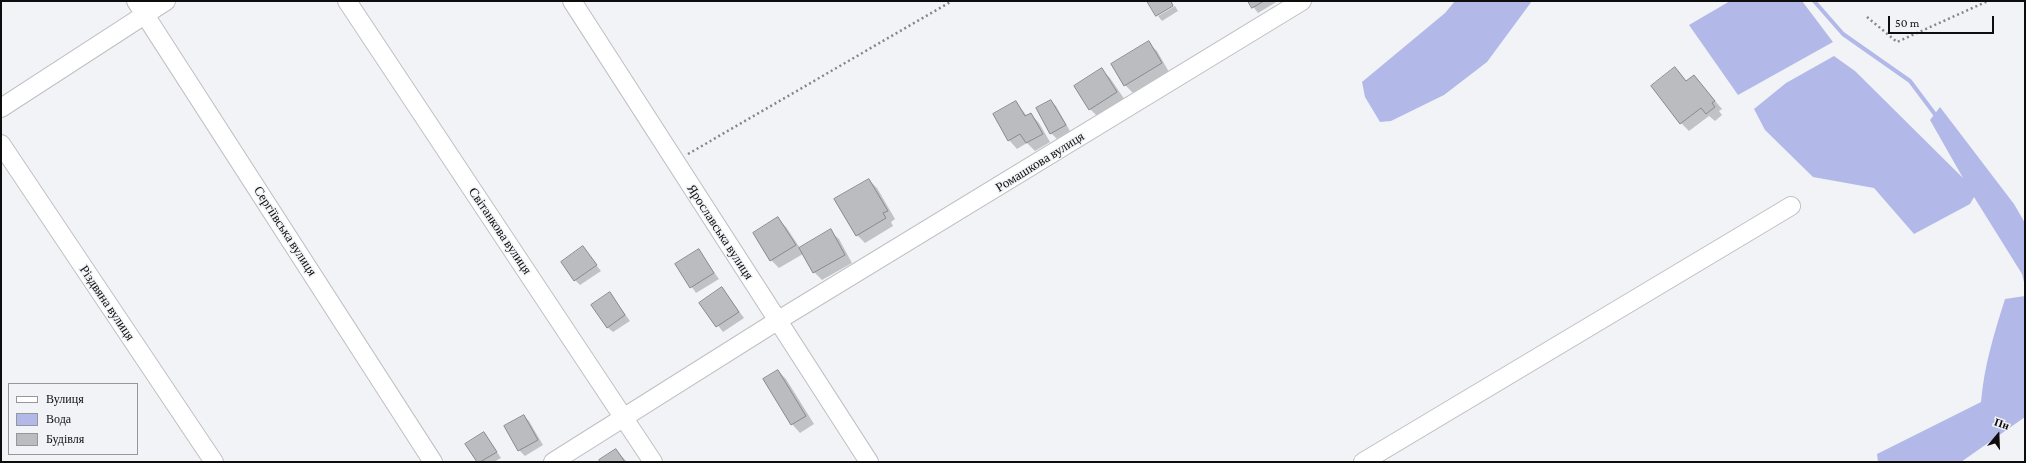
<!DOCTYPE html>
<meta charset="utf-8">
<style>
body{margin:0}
#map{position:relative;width:2026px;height:463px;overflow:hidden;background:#f2f3f7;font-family:"Crimson Pro",serif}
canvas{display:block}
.frame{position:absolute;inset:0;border:2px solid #0d0d0e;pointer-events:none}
.legend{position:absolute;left:8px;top:383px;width:130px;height:72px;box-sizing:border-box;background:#f2f3f7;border:1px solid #96979a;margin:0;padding:5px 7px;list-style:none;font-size:12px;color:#0d0d0e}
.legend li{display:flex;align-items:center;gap:8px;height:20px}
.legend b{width:20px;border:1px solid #96979a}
.north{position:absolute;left:1978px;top:415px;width:40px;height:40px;-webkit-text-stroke:3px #f2f3f7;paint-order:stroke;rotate:19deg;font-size:11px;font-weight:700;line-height:16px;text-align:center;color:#0d0d0e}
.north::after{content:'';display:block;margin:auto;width:14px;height:18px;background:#0d0d0e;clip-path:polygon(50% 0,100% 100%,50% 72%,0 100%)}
.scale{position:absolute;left:1888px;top:16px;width:106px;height:18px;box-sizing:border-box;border:2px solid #0d0d0e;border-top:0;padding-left:5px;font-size:12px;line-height:14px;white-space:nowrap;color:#0d0d0e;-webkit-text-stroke:3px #f2f3f7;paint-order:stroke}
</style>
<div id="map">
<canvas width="2026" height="463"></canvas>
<div class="frame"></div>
<ul class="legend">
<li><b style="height:5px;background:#fff"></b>Вулиця</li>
<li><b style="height:11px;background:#b2b9e9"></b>Вода</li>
<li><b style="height:11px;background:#bbbcc0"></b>Будівля</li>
</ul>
<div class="north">Пн</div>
<div class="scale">50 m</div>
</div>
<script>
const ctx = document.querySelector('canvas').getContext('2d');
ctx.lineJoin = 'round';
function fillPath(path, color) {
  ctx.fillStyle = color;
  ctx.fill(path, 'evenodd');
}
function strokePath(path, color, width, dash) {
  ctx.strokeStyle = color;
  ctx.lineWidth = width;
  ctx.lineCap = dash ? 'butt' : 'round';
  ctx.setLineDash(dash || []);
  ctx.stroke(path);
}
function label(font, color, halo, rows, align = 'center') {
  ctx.font = font + ' "Crimson Pro",serif';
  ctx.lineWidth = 3;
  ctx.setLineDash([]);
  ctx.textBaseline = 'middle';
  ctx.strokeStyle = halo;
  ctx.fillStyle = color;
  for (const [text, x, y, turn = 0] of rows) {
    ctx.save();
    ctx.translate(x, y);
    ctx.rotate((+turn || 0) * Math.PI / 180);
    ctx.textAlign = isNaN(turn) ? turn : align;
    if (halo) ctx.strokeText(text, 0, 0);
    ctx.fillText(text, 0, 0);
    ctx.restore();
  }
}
fillPath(new Path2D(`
 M1455 1H1532L1487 62 1444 95 1391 121 1380 122 1365 97 1362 82 1445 13Z
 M1730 1H1802L1833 42 1738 95 1689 25Z
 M1834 56 1855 71 1963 178 1930 120 1940 107 2014 204 2025 223V286L2022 274 1974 197 1970 204 1914 234 1874 188 1813 177 1765 130 1754 109 1786 83Z
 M2025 296V417L1961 462H1878L1877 454 1981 402C1984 366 1994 334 2005 299Z`), '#b2b9e9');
fillPath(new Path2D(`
 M1249 1H1278L1258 13Z
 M1175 6 1178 11 1162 21 1158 16Z
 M1148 43 1157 51 1169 72 1133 93 1125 85Z
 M1675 68 1687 82 1694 76 1722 109 1719 111 1722 115 1715 121 1709 116 1689 131 1681 123Z
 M1102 70 1110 78 1125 100 1098 117 1090 109Z
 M1051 101 1056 106 1070 131 1057 139 1051 133Z
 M1016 102 1027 116 1031 114 1039 123 1050 142 1035 151 1027 143 1017 149 1009 140 994 115Z
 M869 180 877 188 895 219 891 222 893 226 865 243 857 235Z
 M778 219 786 227 800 248 830 231 839 239 852 263 822 280 814 272 803 254 779 268 771 260 754 234Z
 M583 248 601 271 580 285 575 280Z
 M698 250 719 279 696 293 676 264Z
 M722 288 744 318 723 332 701 303Z
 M610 293 630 321 613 332 607 327Z
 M778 371 786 379 814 424 800 433 792 424Z
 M524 416 529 421 543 445 525 456 519 450 505 427Z
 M484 433 501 458 494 462H478Z
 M616 450 627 462H601Z`), '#0003');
strokePath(new Path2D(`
 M1814 1 1843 34 1910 81 1937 117`), '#b2b9e9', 4);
const building = new Path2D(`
 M1147 1H1171L1173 6 1156 16Z
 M1248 1H1264L1252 8Z
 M1149 41 1162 63 1124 86 1111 64Z
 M1675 67 1686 81 1694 75 1715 101 1712 103 1715 107 1706 114 1701 108 1680 124 1651 86Z
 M1102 68 1117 92 1089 110 1074 86Z
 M1051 100 1066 125 1050 134 1036 108Z
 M1016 101 1025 116 1031 113 1043 134 1026 143 1020 134 1008 141 993 114Z
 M869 179 888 211 883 213 886 218 856 236 834 199Z
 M778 217 796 245 770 261 753 233Z
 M831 229 845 255 813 273 799 248Z
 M583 246 597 265 574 281 561 262Z
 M699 249 714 273 690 288 675 264Z
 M722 287 739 312 716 327 699 303Z
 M610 292 625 315 607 328 591 305Z
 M778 370 806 416 791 425 763 379Z
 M524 415 538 440 518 451 504 426Z
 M484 432 497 452 480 462H477L465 444Z
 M616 449 625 462H600L599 460Z`);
fillPath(building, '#bbbcc0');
strokePath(building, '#88898c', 1);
const minor = new Path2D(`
 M136 1 433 462
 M347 1 653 462
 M572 1 869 462
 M1 108 166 1
 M1 144 214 462
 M553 462 777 321 1302 1
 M1363 462 1791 206`);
strokePath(minor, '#c0c0c4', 20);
strokePath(new Path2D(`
 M1867 17 1897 42 1988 1
 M688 154 952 1`), '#868689', 2.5, [2, 3]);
strokePath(minor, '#fff', 18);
label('13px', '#0d0d0e', '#f2f3f7', [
 ["Ромашкова вулиця",1040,162,-32],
 ["Сергіївська вулиця",285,231,57],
 ["Світанкова вулиця",500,231,56],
 ["Ярославська вулиця",720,232,57],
 ["Різдвяна вулиця",107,303,56]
]);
</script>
